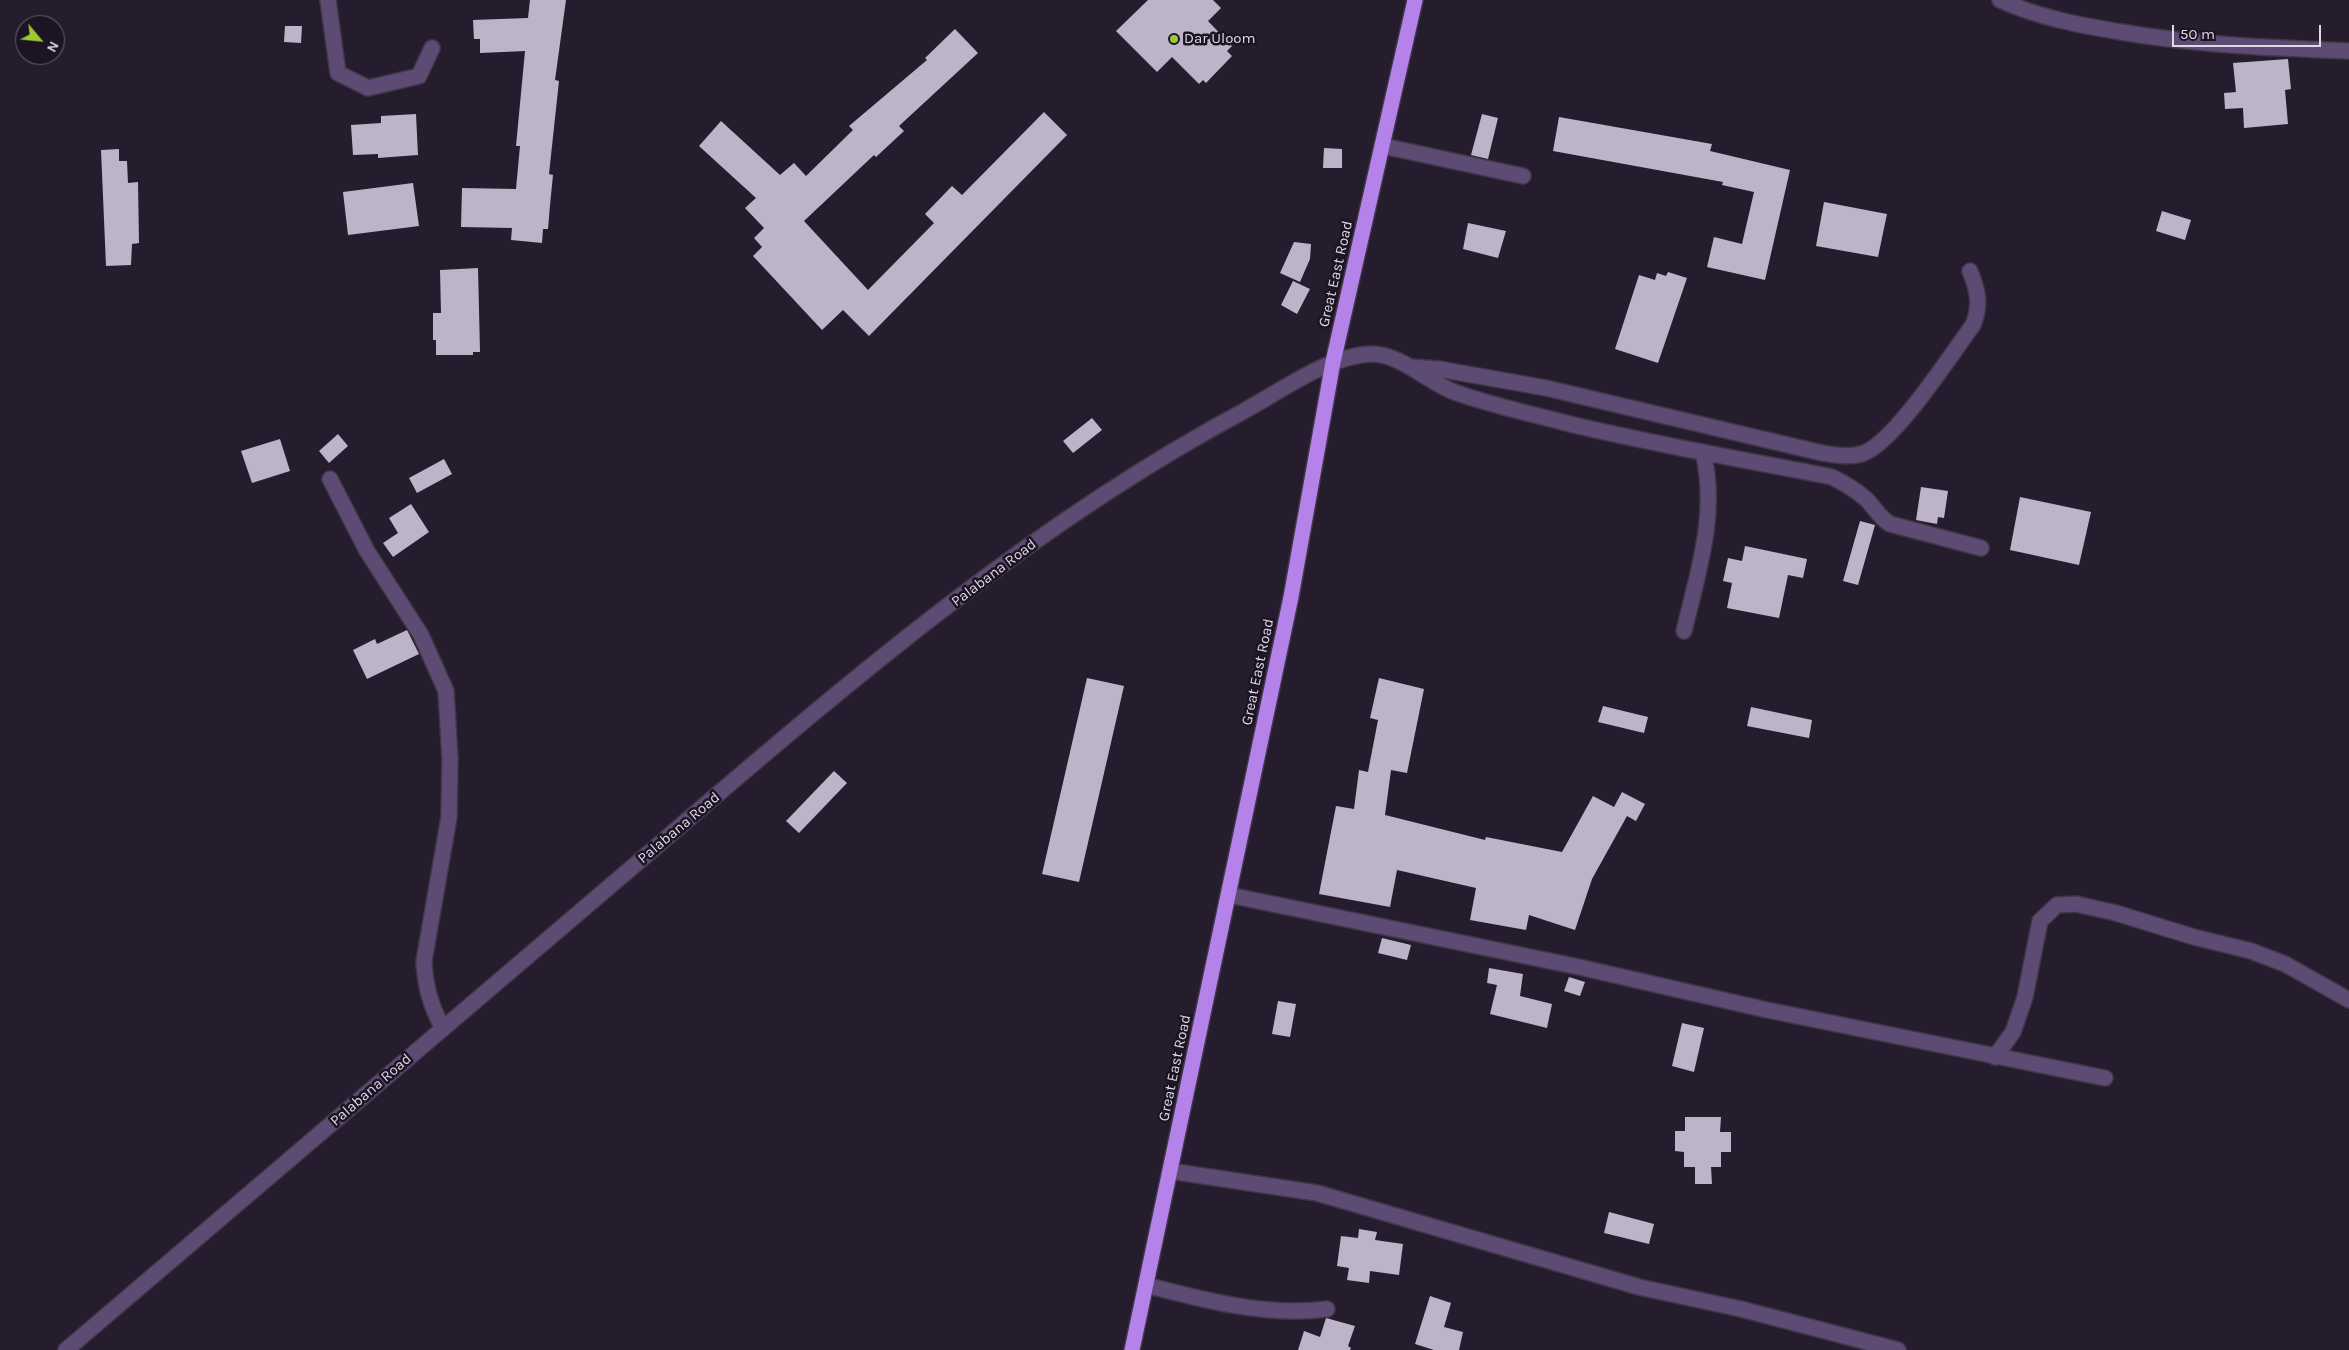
<!DOCTYPE html>
<style>
body{margin:0}
#map{position:relative;width:2349px;height:1350px;overflow:hidden;background:#251d2e;font-family:Karla,sans-serif}
canvas{display:block}
.north{position:absolute;left:15px;top:15px;width:50px;height:50px;box-sizing:border-box;background:#1c1424;border:1px solid #6a6371;border-radius:50%;rotate:118deg;font-size:14px;font-weight:700;line-height:20px;text-align:center;color:#ded9e5}
.north::after{content:'';display:block;margin:auto;width:18px;height:22px;background:#9cca31;clip-path:polygon(50% 0,100% 100%,50% 72%,0 100%)}
.scale{position:absolute;left:2172px;top:25px;width:149px;height:22px;box-sizing:border-box;border:2px solid #ded9e5;border-top:0;padding-left:6px;font-size:15px;line-height:18px;white-space:nowrap;color:#ded9e5;-webkit-text-stroke:4px #1c1424;paint-order:stroke}
</style>
<div id="map">
<canvas width="2349" height="1350"></canvas>
<div class="north">N</div>
<div class="scale">50 m</div>
</div>
<script>
const ctx = document.querySelector('canvas').getContext('2d');
ctx.lineJoin = 'round';
function fillPath(path, color) {
  ctx.fillStyle = color;
  ctx.fill(path, 'evenodd');
}
function strokePath(path, color, width, dash) {
  ctx.strokeStyle = color;
  ctx.lineWidth = width;
  ctx.lineCap = dash ? 'butt' : 'round';
  ctx.setLineDash(dash || []);
  ctx.stroke(path);
}
function label(font, color, halo, rows, align = 'center') {
  ctx.font = font + ' Karla,sans-serif';
  ctx.lineWidth = 5;
  ctx.setLineDash([]);
  ctx.textBaseline = 'middle';
  ctx.strokeStyle = halo;
  ctx.fillStyle = color;
  for (const [text, x, y, turn = 0] of rows) {
    ctx.save();
    ctx.translate(x, y);
    ctx.rotate((+turn || 0) * Math.PI / 180);
    ctx.textAlign = isNaN(turn) ? turn : align;
    if (halo) ctx.strokeText(text, 0, 0);
    ctx.fillText(text, 0, 0);
    ctx.restore();
  }
}
fillPath(new Path2D(`
 M530 0H566L555 80 559 81 549 174 553 175 550 205 548 229H543L542 243 511 240 512 228 461 227 462 188 516 189 520 146H516L525 51 480 53V39H474L473 20 528 18Z
 M1148 0H1213L1221 8 1208 21 1232 46 1227 51 1232 56 1206 83 1203 80 1199 84 1172 57 1157 72 1116 31Z
 M285 26H302L301 43 284 42Z
 M955 29 978 53 899 126 904 131 876 157 874 155 804 221 868 290 934 223 925 214 952 186 962 195 1044 112 1067 135 869 336 843 310 822 330 753 256 762 247 754 238 764 228 745 208 756 198 699 146 721 121 780 175 794 163 806 176 853 130 849 126 927 60 925 58Z
 M2288 59 2291 89 2285 90 2288 124 2244 128 2243 108 2225 109 2224 93 2236 92 2233 63Z
 M416 114 418 155 378 158V154L353 155 351 125 381 123V116Z
 M1482 114 1498 118 1488 159 1471 155Z
 M1559 117 1712 144 1710 151 1790 170 1765 280 1707 267 1714 237 1742 244 1754 192 1722 185 1723 182 1553 151Z
 M1324 148 1342 149V168H1323Z
 M119 149V161H127L128 183 138 182 139 243 132 244 131 265 106 266 101 150Z
 M413 183 419 226 348 235 343 192Z
 M1824 202 1887 214 1878 257 1816 246Z
 M2162 211 2191 220 2185 240 2156 231Z
 M1468 223 1506 231 1498 258 1463 249Z
 M1294 242 1311 244 1310 259 1300 282 1280 273Z
 M478 268 480 352H473V355H436V340H433V313H441L440 270Z
 M1668 272 1687 278 1658 363 1615 349 1639 275 1655 280 1657 273 1666 276Z
 M1293 281 1310 289 1297 314 1281 305Z
 M1092 418 1102 430 1073 453 1063 441Z
 M338 434 348 446 329 463 319 451Z
 M280 439 290 471 252 483 241 451Z
 M444 459 452 474 417 493 409 478Z
 M1921 487 1948 491 1944 518 1938 517 1937 524 1916 520Z
 M2020 497 2091 512 2079 565 2010 550Z
 M411 504 429 532 393 557 383 543 398 533 389 518Z
 M1860 521 1875 525 1858 585 1843 581Z
 M1745 546 1807 559 1803 578 1788 575 1779 618 1727 608 1732 583 1723 581 1728 558 1742 561Z
 M407 630 419 654 367 679 353 650 375 639 377 644Z
 M1087 678 1124 686 1079 882 1042 874Z
 M1379 678 1424 689 1407 773 1391 770 1385 815 1485 840 1486 837 1562 852 1593 796 1614 807 1622 792 1645 804 1636 821 1627 816 1592 879 1575 930 1529 915 1526 930 1470 920 1476 888 1397 870 1390 907 1319 894 1336 806 1354 809 1359 770 1368 772 1378 720 1370 718Z
 M1603 706 1648 717 1644 733 1598 722Z
 M1751 707 1812 720 1809 738 1747 726Z
 M834 771 847 783 799 833 786 821Z
 M1382 938 1411 945 1407 960 1378 953Z
 M1489 968 1523 974 1520 996 1552 1004 1547 1028 1490 1014 1497 985 1487 983Z
 M1569 977 1585 982 1580 996 1564 991Z
 M1278 1001 1296 1004 1290 1037 1272 1034Z
 M1682 1023 1704 1028 1694 1072 1672 1066Z
 M1685 1117H1721L1720 1132H1731V1152H1721V1167H1711L1712 1184H1695V1167H1684V1152L1675 1151V1131H1685Z
 M1609 1212 1654 1224 1649 1244 1604 1233Z
 M1359 1229 1377 1232 1375 1240 1403 1244 1399 1275 1370 1271 1369 1283 1347 1280 1349 1268 1337 1266 1341 1236 1358 1238Z
 M1430 1296 1451 1303 1444 1327 1463 1332 1459 1350H1434L1415 1344Z
 M1326 1318 1355 1326 1348 1346 1351 1348 1350 1350H1298L1304 1331 1320 1337Z`), '#bdb4ca');
const minor = new Path2D(`
 M328 0 338 73 368 88 419 76 432 48
 M2000 0C2040 18 2079 25 2121 32 2197 45 2272 48 2349 51
 M1383 146 1523 176
 M1410 367 1439 369 1546 388 1822 453C1835 455 1851 458 1864 453 1896 440 1950 356 1973 325 1981 305 1978 291 1970 271
 M330 479 367 551 421 635 446 691 450 759 449 817 424 961C425 987 431 1006 443 1029
 M1684 631C1698 572 1718 513 1703 452
 M1229 895 1579 967 1767 1010 2105 1078
 M1995 1057 2013 1032 2025 997 2040 921 2057 905 2076 904 2116 913 2194 937 2251 951 2285 964 2349 1000
 M1170 1171 1317 1193 1639 1287 1741 1309 1898 1350
 M1146 1285C1204 1300 1266 1317 1327 1309
 M66 1350C256 1188 446 1026 636 864 828 700 1021 530 1244 411 1281 391 1328 356 1370 354 1401 353 1428 383 1457 393 1494 406 1532 414 1570 424 1657 445 1745 460 1832 477 1844 483 1856 490 1866 499 1875 508 1879 517 1890 524L1981 548`);
const highway = new Path2D(`
 M1132 1350 1291 597 1333 362 1415 0`);
strokePath(minor, '#3f3748', 18);
strokePath(highway, '#3f3748', 18);
strokePath(minor, '#5e4b74', 15);
strokePath(highway, '#b482e8', 15);
for (const [x, y, r, color] of [
 [1174,39,5,"#9cca31"]
]) {
  const dot = new Path2D();
  dot.arc(x, y, r, 0, 2 * Math.PI);
  ctx.fillStyle = color;
  ctx.fill(dot);
  strokePath(dot, '#1c1424', 2);
}
label('15px', '#ded9e5', '#1c1424', [
 ["Dar Uloom",1184,39]
], 'left');
label('15px', '#ded9e5', '#1c1424', [
 ["Great East Road",1336,274,-77],
 ["Palabana Road",994,573,-37],
 ["Great East Road",1258,672,-78],
 ["Palabana Road",679,828,-40],
 ["Great East Road",1175,1068,-78],
 ["Palabana Road",371,1090,-41]
]);
</script>
